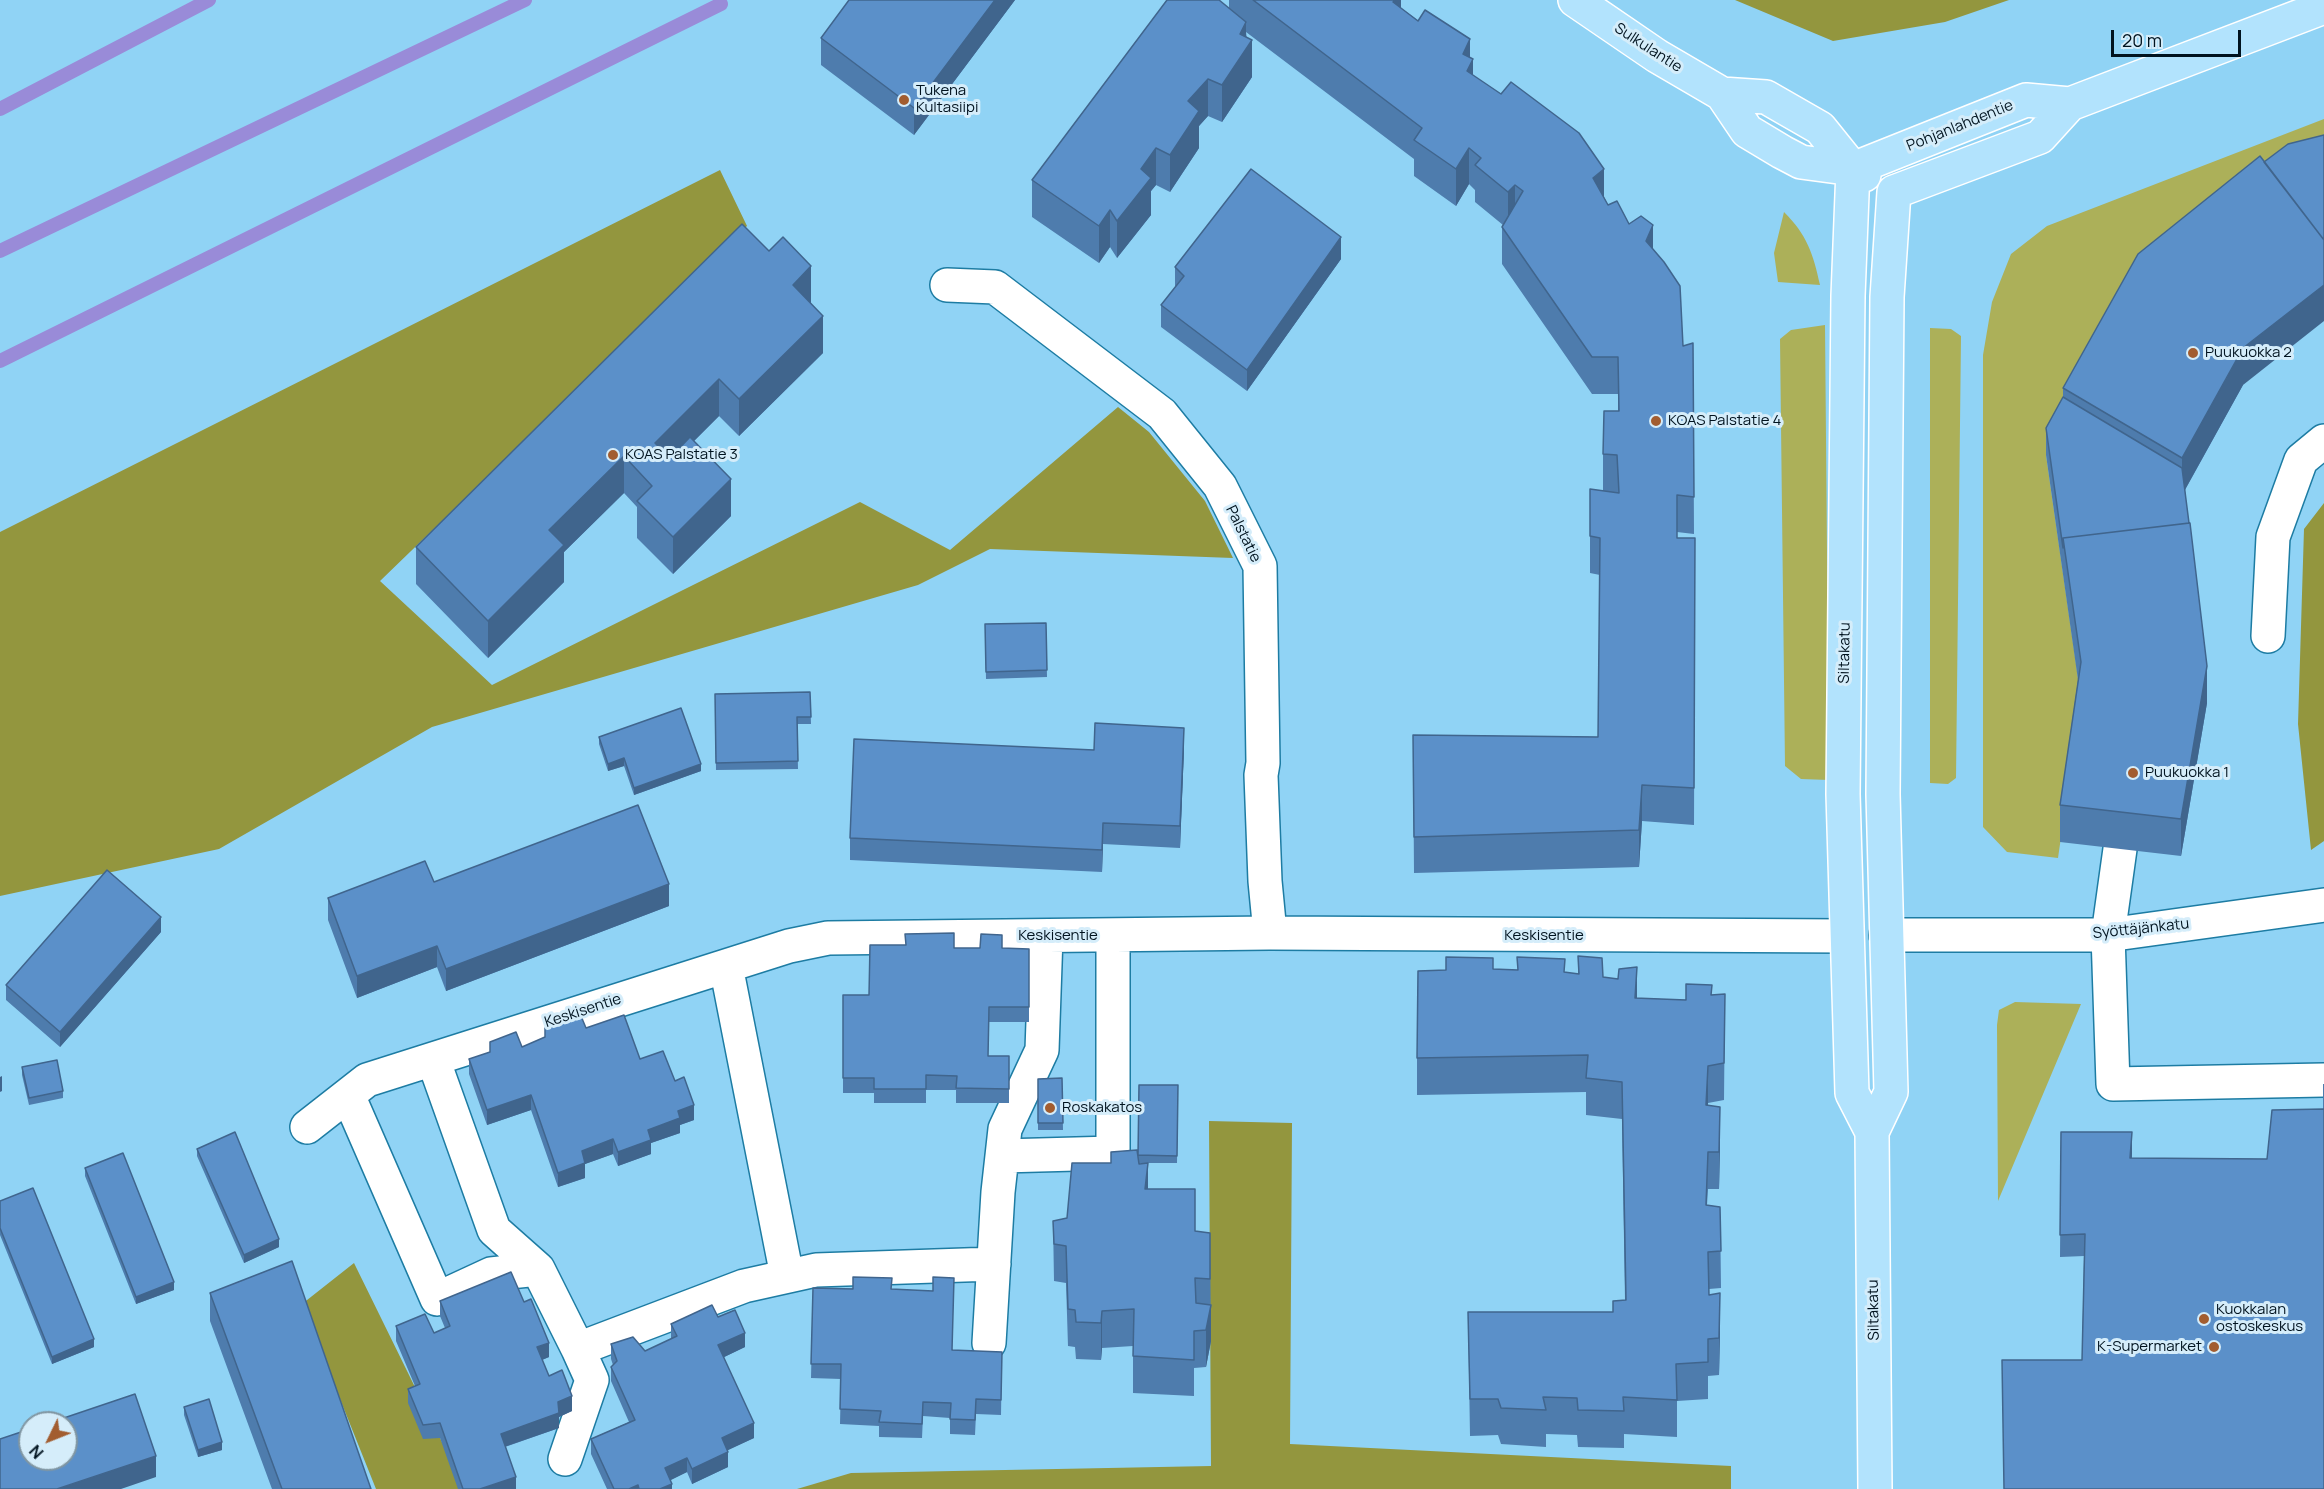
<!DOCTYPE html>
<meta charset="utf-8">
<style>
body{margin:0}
#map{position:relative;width:2324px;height:1489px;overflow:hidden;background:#90d3f5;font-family:Manrope,sans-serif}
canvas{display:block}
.north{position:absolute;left:18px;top:1411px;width:60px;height:60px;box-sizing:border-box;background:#d5edfa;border:2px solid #8096a2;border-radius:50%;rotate:227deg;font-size:16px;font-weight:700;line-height:24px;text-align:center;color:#00131f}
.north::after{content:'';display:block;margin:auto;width:21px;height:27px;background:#a25d30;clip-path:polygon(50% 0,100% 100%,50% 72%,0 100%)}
.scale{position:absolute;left:2111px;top:30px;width:130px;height:27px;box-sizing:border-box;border:3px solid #00131f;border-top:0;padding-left:8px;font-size:18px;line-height:21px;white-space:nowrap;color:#00131f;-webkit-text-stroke:4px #d5edfa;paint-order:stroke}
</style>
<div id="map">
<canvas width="2324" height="1489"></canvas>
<div class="north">N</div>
<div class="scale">20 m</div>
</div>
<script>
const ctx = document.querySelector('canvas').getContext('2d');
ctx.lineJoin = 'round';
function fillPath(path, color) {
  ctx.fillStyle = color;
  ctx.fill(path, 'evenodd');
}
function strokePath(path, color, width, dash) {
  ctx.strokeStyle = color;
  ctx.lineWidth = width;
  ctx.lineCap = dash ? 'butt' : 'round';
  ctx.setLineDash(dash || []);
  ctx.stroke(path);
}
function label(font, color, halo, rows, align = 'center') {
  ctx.font = font + ' Manrope,sans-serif';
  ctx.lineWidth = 6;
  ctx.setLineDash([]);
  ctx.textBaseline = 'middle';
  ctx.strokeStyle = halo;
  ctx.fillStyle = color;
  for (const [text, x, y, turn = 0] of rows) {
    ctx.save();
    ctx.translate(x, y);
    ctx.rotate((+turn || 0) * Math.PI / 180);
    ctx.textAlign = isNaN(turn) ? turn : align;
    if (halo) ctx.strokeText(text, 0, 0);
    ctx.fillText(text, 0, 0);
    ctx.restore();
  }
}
fillPath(new Path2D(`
 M2324 119V162L2046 455 2081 699 2058 858 2007 852 1983 827V355L1992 302 2011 254 2047 226Z
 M1784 212C1807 235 1813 253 1820 285L1778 282 1774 253Z
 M1825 325 1829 780 1801 779 1785 766 1780 339 1791 330Z
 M1930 328 1951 329 1961 336 1956 778 1948 784 1930 783Z
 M2015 1002 2081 1004 1998 1201 1997 1025 1999 1010Z`), '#acb059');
fillPath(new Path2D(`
 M1735 0H2009L1945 22 1833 41Z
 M720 170 747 226 380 581 492 685 860 502 950 550 1118 407 1149 432 1205 501 1233 558 990 549 918 585 432 727 219 849 0 896V532Z
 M2324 503V841L2311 850 2298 724 2304 529Z
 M1209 1121 1292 1123 1290 1444 1731 1466V1489H797L851 1473 1211 1466Z
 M354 1263 465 1489H376L302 1304Z`), '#93963e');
strokePath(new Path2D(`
 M0 109 209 0
 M0 251 525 0
 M0 361 721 4`), '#998bd8', 14);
const minor = new Path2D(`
 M947 285 995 287 1162 414 1220 486 1260 566 1263 763 1261 775 1265 881 1270 933
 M2268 636 2273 537 2301 460 2324 441
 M2120 849 2108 935 2113 1084 2324 1080
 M1886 935H2108L2324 905
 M726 966 787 1276
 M433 1059 494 1230 538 1269 578 1349
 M348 1095 437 1299 491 1274 538 1269
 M307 1127 367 1080 789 946 828 938 1270 933 1846 936
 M1002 1156 1113 1153V935
 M989 1343 998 1192 1005 1129 1042 1050 1046 936
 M565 1459 592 1380 578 1349 744 1286 816 1270 994 1264`);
const major = new Path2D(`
 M1575 0 1657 56 1722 94 1766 97 1820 128 1853 169
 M1722 94 1747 131 1782 152 1801 162 1853 169 1864 175
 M1853 169 1848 296 1843 794 1852 1093 1872 1132
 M1853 169 2026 100 2070 104 2324 7
 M1894 192 2040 137 2070 104
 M1875 1489 1872 1132 1891 1092 1883 794 1887 297 1894 192`);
strokePath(minor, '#1d7ca3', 36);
strokePath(major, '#fff', 36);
strokePath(minor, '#fff', 33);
strokePath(major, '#b2e3fd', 33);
fillPath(new Path2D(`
 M849 0H1015L914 135 821 65V38Z
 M1229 0H1401V8L1470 58 1473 75 1604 197 1608 205 1629 224 1653 249 1683 346 1693 343 1694 534 1677 532V538H1695L1694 825 1642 821 1639 867 1414 873 1413 735 1598 737 1600 575 1590 573V489L1603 491V454L1618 411V394H1592L1502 264V227L1503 225 1475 202V190L1469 184 1456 206 1414 176V159L1246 32 1252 77 1222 122 1208 116 1199 126V148L1170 192 1156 185 1151 191V215L1117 258 1110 247 1099 263 1032 217V180L1229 8Z
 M1341 259 1247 391 1161 327V305L1175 288V267Z
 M811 303 823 353 739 436 719 416 694 441 731 516 673 574 637 538V507L624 493 564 552V582L488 658 416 584V547Z
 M2243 385 2185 490 2207 703 2181 856 2060 842V805L2078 680 2046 455V428L2063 397V388Z
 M1046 623 1047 677 986 679 985 624Z
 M810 692 811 724H797L798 769 716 770 715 694Z
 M599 737 701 771 634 795 624 766 608 771 599 744Z
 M1184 749 1180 848 1103 844 1102 872 850 860V838L1094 750Z
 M434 882 669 906 446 991 437 967 357 998 328 920V898Z
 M161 932 60 1047 6 1000V985Z
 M954 948 1029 949V1022H989L988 1056H1009V1103H956V1090H926V1103H874V1093H843V995H869Z
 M1578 956 1603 977 1637 998 1686 1000V984L1712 995 1725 994 1724 1100 1708 1103V1105L1720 1144 1719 1189H1708L1707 1205 1720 1207 1721 1288 1709 1289V1295L1720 1330 1719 1375 1708 1376V1399L1677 1401V1437L1624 1434V1448L1578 1447 1577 1435 1546 1434V1447L1501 1444 1498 1435 1470 1436 1468 1312H1613L1625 1300 1622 1119 1586 1115V1092L1417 1095V1058L1493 969 1565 972 1578 974Z
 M522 1047 640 1059 675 1081 694 1120 680 1125V1133L651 1143V1154L618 1166 613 1154 585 1164V1178L558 1187 531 1110 487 1125 469 1074V1059Z
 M22 1067 63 1091V1098L29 1105 22 1075Z
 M1062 1078 1063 1130H1038V1079Z
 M2323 1084H2324V1489L2082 1360 2084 1256 2060 1257 2061 1132 2132 1154V1158L2267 1159 2323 1109Z
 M1139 1085H1178L1177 1163H1139L1148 1189 1195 1231 1210 1233 1211 1341 1206 1367 1194 1368V1396L1133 1393V1346L1102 1348 1101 1360 1076 1359 1075 1347 1068 1346 1066 1283 1054 1281 1053 1221 1067 1218 1111 1163 1138 1157Z
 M197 1149 279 1247 244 1263 197 1156Z
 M85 1168 174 1290 136 1304 85 1176Z
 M0 1201 94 1347 52 1364 0 1235Z
 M813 1288 892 1289 953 1350 1002 1352 1001 1415 976 1414 975 1435 950 1434V1418L923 1416 922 1438 879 1437V1426L840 1424 841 1379 811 1378Z
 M210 1293 371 1489H272L210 1321Z
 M440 1301 549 1357 542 1360 549 1376 572 1411 559 1417V1428L505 1447 516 1489H458L440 1438 423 1439 408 1403V1389L415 1386 396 1341V1326L434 1333 445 1328 440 1316Z
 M718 1317 745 1347 724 1357 754 1438 727 1450 728 1467 692 1484 687 1472 670 1480 672 1489H607L591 1454V1439L629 1422 611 1381V1367L613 1365 611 1359V1344L645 1351 671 1339V1324Z
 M184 1407 222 1450 198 1457 184 1415Z`), '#4e7cad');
fillPath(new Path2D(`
 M995 0H1015L914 135V108Z
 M1395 0H1401V27L1393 2Z
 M1246 22V49L1252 40V77L1222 122V85L1240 34Z
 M1470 39V65L1473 59V96L1463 54Z
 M1208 79V116L1199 126V148L1170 192V155L1188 101Z
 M1156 148V185L1151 191V215L1117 258V221L1141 169Z
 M1469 148V184L1456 206V169Z
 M1604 169V206L1593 178Z
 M1515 185V221L1508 229V192Z
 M1110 210V247L1099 263V226Z
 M1653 225V262L1646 241Z
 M1341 237V259L1247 391V370Z
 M811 266V303L793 321V285Z
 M2324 285V321L2243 385 2182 495V458L2243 348Z
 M823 316V353L739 436V399Z
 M719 379V416L655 480V443Z
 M624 456V493L564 552V582L488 658V621L549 530Z
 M731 479V516L673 574V537Z
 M2207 666V703L2181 856V819Z
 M1184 728V749L1180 848V826Z
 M624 758V766L608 771V764Z
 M701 764V771L634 795V788Z
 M1642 785V821L1639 867V830Z
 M1103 823V844L1102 872V850Z
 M669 884V906L446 991V969Z
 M161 917V932L60 1047V1032Z
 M437 946V967L357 998V976Z
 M1637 967V1004L1635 998Z
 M1708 1066V1103L1706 1142V1105Z
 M2 1076V1091L0 1092V1077Z
 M531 1095V1110L487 1125V1110Z
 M694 1105V1120L680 1125V1133L651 1143V1154L618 1166V1152L648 1130 678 1111Z
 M1720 1107V1144L1719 1189V1152Z
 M2132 1132V1154L2130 1179V1158Z
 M613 1139V1154L585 1164V1178L558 1187V1173L582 1151Z
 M1148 1163V1200L1145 1189Z
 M279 1239V1247L244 1263V1255Z
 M174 1282V1290L136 1304V1297Z
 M1720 1293V1330L1719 1375V1338Z
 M1211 1305V1341L1206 1367V1330Z
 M1102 1311V1348L1101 1360V1323Z
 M745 1333V1347L718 1360V1345Z
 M94 1339V1347L52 1364V1357Z
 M549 1343V1357L537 1362V1347Z
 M572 1396V1411L559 1417V1428L501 1448V1434L558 1402Z
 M754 1423V1438L722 1453V1438Z
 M222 1442V1450L198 1457V1450Z
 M728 1452V1467L692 1484V1469Z
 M156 1456V1477L121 1489H57Z
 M687 1458V1472L665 1483V1468Z
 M516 1477V1489H480Z
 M672 1484V1489H660Z
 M638 1485V1489H629Z`), '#40658d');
const building = new Path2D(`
 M849 0H995L914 108 821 38Z
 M1167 0H1219L1246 22 1240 34 1252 40 1222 85 1208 79 1188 101 1199 111 1170 155 1156 148 1141 169 1151 178 1117 221 1110 210 1099 226 1032 180Z
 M1253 0H1395L1393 2 1418 21 1425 10 1470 39 1463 54 1473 59 1467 71 1501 94 1511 82 1579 133 1604 169 1593 178 1608 205 1617 201 1629 224 1641 216 1653 225 1646 241 1664 262 1680 286 1683 346 1693 343 1694 497 1677 495V538H1695L1694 788 1642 785 1639 830 1414 837 1413 735 1598 737 1600 538 1590 536V489L1619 493 1617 455 1603 454 1604 411H1619L1618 357H1592L1502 227 1523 191 1515 185 1508 192 1475 165 1481 158 1469 148 1456 169 1414 140 1422 128Z
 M2324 135V240L2264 162 2288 144Z
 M2260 156 2324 240V285L2243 348 2182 458 2063 388 2138 254Z
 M1251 169 1341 237 1247 370 1161 305 1184 276 1175 267Z
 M742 224 769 251 783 237 811 266 793 285 823 316 739 399 719 379 655 443 670 458 690 437 731 479 673 537 637 501 652 486 624 456 549 530 564 545 488 621 416 547Z
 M2063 397 2182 468 2189 523 2063 538V548L2046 428Z
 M2190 523 2207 666 2181 819 2060 805 2081 662 2063 538Z
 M1046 623 1047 670 986 672 985 624Z
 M810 692 811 717H797L798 761 716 763 715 694Z
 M681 708 701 764 634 788 624 758 608 764 599 737Z
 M1095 723 1184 728 1180 826 1103 823 1102 850 850 838 854 739 1094 750Z
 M638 805 669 884 446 969 437 946 357 976 328 898 425 861 434 882Z
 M107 870 161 917 60 1032 6 985Z
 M954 933V948H980L981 934 1002 935V948L1029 949V1007H989L988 1056H1009V1089L956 1088 957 1076 926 1075V1089H874V1078H843V995H869L870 945H906L905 934Z
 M1578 956 1602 958 1603 977 1618 979 1619 969 1637 967 1635 998 1686 1000V984L1712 985 1711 995 1725 994 1724 1063 1708 1066 1706 1105 1720 1107 1719 1152H1708L1706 1205 1720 1207 1721 1251 1708 1252 1709 1295 1720 1293 1719 1338 1708 1339V1362L1676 1364 1677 1400 1623 1397 1624 1411 1578 1410 1577 1398 1543 1397 1546 1410 1501 1408 1498 1399H1470L1468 1312H1613V1301L1626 1300 1622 1082 1586 1078 1588 1055 1417 1058 1418 971 1446 970V957L1493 958V969L1518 970 1517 957 1565 959 1564 972 1579 974Z
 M624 1015 640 1059 663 1051 675 1081 684 1077 694 1105 678 1111 680 1118 648 1130 651 1140 618 1152 613 1139 582 1151 585 1163 558 1173 531 1095 487 1110 469 1059 490 1052V1042L516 1032 522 1047 545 1037V1028L581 1016 586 1028Z
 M57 1060 63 1091 29 1098 22 1067Z
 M1062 1078 1063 1123H1038V1079Z
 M1139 1085H1178L1177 1156 1138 1155Z
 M2324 1109V1489H2004L2002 1360H2082L2085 1234 2060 1235 2061 1132H2132L2130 1158 2267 1159 2272 1110Z
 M235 1132 279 1239 244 1255 197 1149Z
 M1137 1150 1139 1164 1148 1163 1145 1189H1195V1231L1210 1233V1279L1195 1278 1196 1303 1211 1305 1206 1330 1194 1331V1360L1133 1356 1134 1309 1102 1311 1101 1323 1076 1322 1075 1310 1068 1309 1066 1246 1054 1244 1053 1221 1067 1218 1072 1163H1111V1152Z
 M123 1153 174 1282 136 1297 85 1168Z
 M33 1188 94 1339 52 1357 0 1228V1201Z
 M292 1261 371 1489H282L210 1293Z
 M511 1272 524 1302 531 1299 549 1343 537 1347 549 1376 562 1370 572 1396 558 1402 559 1413 501 1434 516 1477 480 1489H463L440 1423 423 1425 408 1389 420 1384 396 1326 425 1314 434 1333 450 1326 440 1301Z
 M853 1277 892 1278 891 1289 933 1291V1277L954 1278 952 1350 1002 1352 1001 1400 976 1399 975 1420 950 1419 951 1403 923 1402 922 1424 879 1422 881 1411 840 1409 841 1364H811L813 1288 853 1289Z
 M712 1305 718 1317 735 1310 745 1333 718 1345 754 1423 722 1438 728 1452 692 1469 687 1458 665 1468 672 1484 660 1489H639L638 1485 629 1489H614L591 1439 635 1420 611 1367 617 1361 611 1344 633 1337 645 1351 677 1336 671 1324Z
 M135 1394 156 1456 57 1489H0V1439L30 1429V1459H66V1423H49Z
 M209 1399 222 1442 198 1450 184 1407Z`);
fillPath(building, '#5b90c9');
strokePath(building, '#40658d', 1.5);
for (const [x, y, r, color] of [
 [904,100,6,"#a25d30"],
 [2193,353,6,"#a25d30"],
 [1656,421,6,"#a25d30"],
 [613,455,6,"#a25d30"],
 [2133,773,6,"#a25d30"],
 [1050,1108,6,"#a25d30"],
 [2204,1319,6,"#a25d30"],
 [2214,1347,6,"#a25d30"]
]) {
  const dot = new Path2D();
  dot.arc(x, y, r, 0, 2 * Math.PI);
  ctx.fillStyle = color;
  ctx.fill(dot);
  strokePath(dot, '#d5edfa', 2);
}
label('15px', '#00131f', '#d5edfa', [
 ["Sulkulantie",1648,48,33],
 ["Pohjanlahdentie",1960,126,-22],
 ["Palstatie",1243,534,64],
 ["Siltakatu",1845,653,-89],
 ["Syöttäjänkatu",2141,929,-6],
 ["Keskisentie",1058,936],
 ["Keskisentie",1544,936],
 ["Keskisentie",583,1011,-18],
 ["Siltakatu",1874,1310,-91]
]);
label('15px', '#00131f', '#d5edfa', [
 ["Tukena",916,91],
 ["Kultasiipi",916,108],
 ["Puukuokka 2",2205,353],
 ["KOAS Palstatie 4",1668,421],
 ["KOAS Palstatie 3",625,455],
 ["Puukuokka 1",2145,773],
 ["Roskakatos",1062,1108],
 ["Kuokkalan",2216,1310],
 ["ostoskeskus",2216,1327],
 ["K-Supermarket",2202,1347,"right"]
], 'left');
</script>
